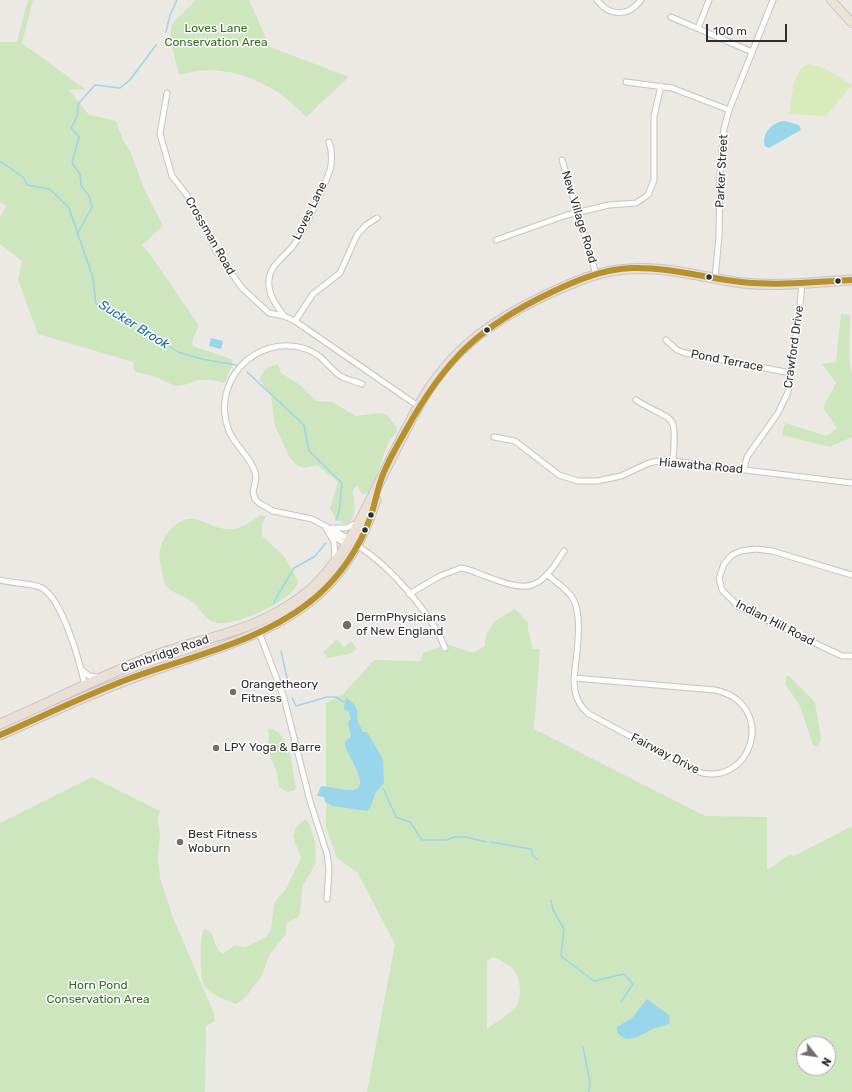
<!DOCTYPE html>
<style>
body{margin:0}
#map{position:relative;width:852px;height:1092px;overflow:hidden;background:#ece8e4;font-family:Rubik,sans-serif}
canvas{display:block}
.north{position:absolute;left:796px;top:1036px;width:40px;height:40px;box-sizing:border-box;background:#fff;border:1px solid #ababab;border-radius:50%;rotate:120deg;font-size:11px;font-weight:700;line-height:16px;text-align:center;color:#2e2e2e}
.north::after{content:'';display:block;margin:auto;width:14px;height:18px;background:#706f6e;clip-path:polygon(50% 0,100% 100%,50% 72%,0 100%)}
.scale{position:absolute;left:706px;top:24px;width:81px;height:18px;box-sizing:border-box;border:2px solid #2e2e2e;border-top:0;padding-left:5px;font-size:12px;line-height:14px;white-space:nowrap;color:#2e2e2e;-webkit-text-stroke:3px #fff;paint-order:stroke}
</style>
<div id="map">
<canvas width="852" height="1092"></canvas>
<div class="north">N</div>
<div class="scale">100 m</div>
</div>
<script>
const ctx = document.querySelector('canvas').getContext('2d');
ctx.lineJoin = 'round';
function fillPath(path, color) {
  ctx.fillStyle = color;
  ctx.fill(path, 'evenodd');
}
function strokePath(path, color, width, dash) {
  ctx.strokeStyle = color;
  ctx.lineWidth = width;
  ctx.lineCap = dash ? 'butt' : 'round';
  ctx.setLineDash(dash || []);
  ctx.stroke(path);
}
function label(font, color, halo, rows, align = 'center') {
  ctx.font = font + ' Rubik,sans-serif';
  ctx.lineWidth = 3;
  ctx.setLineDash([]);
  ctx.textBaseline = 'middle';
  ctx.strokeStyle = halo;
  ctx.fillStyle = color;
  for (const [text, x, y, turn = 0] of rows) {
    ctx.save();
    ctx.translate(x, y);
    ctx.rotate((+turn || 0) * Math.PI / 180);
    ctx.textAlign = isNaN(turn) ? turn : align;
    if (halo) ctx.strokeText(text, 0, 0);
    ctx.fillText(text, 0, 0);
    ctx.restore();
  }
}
fillPath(new Path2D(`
 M28 0H33L22 43 85 89 69 90 89 115 116 121 123 140 131 153 145 191 163 226 142 245 149 253 198 324C198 333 190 337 193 346L231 359 233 364 224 383 211 380H197L184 385 175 386 156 377 136 372 134 370 133 362 38 334 18 280 22 261 0 244V218L6 206 0 202V42H17Z
 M196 0H249L270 47 349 77 306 117C275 82 225 60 179 75L170 38 172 24Z
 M841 314 850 315 849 360 852 372V437L830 447 782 435 785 423 827 436 837 428 823 408 836 383 822 364 836 362Z
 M278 364 281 373 300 385 316 401 333 402 355 416 382 413 388 416 397 428V431L389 441 370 493 362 494 357 485 353 490C353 501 360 521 344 524L336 519 330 508 338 482 317 465 305 468 298 466 290 458 275 426 271 395 259 379 266 368Z
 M261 515 266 516 262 525V536L284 556 298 581C297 599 236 626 219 623 206 622 202 610 193 603 185 595 172 594 165 585 159 560 154 546 174 526 179 521 186 518 193 519 204 520 214 528 225 529 240 531 250 522 261 515Z
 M515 609 528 622V629L533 649H540L534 729 705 816 767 817V870C776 866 781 858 790 855L794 856 852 826V1092H367L395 944 357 872 337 858 326 827V703L344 693 374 660 420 661 423 653 447 644 473 653 485 646C485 626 498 618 515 609ZM493 957C511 965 519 970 520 990 520 995 519 1002 517 1006 511 1013 495 1023 487 1029V961ZM804 1044H828V1068H804Z
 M337 639 344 647 351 641 357 649 350 654 328 658 323 652Z
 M786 676H789L815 702 821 739 818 747 813 745 799 704 785 684Z
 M268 728C293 733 291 769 296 787L295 790 287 792 279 787 277 772 267 749 269 737Z
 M92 777 160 811 158 819 160 836 158 856 160 878 172 915 214 1014 215 1021 206 1026 205 1092H0V823Z
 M305 819 309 823 315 841 316 859 315 865 303 885 300 912 298 917 286 924V934L270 954 262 975 245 998 236 1004C226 1000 211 995 204 986 200 980 199 935 204 929 218 933 212 948 223 954L235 945 245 947 260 940 267 936 271 930 274 904 277 899 286 889 301 858 293 837 296 827Z`), '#cee6be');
fillPath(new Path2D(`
 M809 64 824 68 852 85 826 116 789 114 794 82 801 68Z`), '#d9eabb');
fillPath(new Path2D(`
 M785 121 799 125 801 130 769 148 765 146C761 134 773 121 785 121Z
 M211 338 223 341 221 349 209 346Z
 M347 698 355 705 358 712C355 721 360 724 363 732H367L383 759 384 783 376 792 370 808 367 811 333 806 325 802 324 797 317 796 321 786C330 787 343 790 352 790 374 789 345 753 345 744 345 741 348 739 351 737L348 722 351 719 349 712 344 709 345 700Z
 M647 999 669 1015 670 1023C665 1027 660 1026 655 1028 643 1033 628 1047 617 1032V1027L632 1018Z`), '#99d6ec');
strokePath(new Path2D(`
 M166 32 170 15 177 0
 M0 161 23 177 27 185 50 189 69 208 93 278 96 304 114 309 178 352 202 359 236 365
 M77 234 92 207 89 196 81 185 80 174 72 163 79 137 71 128 77 117 78 104 95 85 120 88 130 80 156 45
 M247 372 304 425 309 451 342 483 339 512 336 520
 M274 604 275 600 294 568 314 557 326 543
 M281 651 289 687
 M292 698 296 706 327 697H336L344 702
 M383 788 396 817 410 822 422 840H446L455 837H466L486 842
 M490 842 531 849 533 856 538 860
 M551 900 553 910 564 929 561 956 594 981 624 974 633 984 621 1002
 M583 1047 590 1082 589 1092`), '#99d6ec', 1.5);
const street = new Path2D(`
 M597 0C610 17 628 17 641 0
 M671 17 752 52
 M698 28 709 0
 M626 82 672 88 729 110
 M167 93 160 134 172 176 189 198 216 251 242 288 269 313 284 316 295 321 418 406
 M562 160 596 274
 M496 240 567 215 609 205 636 203 648 195 654 180V116L661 86
 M715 278 719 236 720 173 724 129 729 110 773 0
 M284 316C277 306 267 294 269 280 270 265 284 257 293 246 302 235 328 179 331 166 332 157 332 150 329 142
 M295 321 313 294 340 273 357 235 366 225 377 218
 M666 340 677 350 685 353 791 373
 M636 400C674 424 677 409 673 460
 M494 437 515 441 559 475 578 481H597L621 476 649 463 663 460 852 483
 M744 469 747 457 778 413 788 392 799 314 802 284
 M326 528 334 542 335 558
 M332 528H346L357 523
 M331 534 347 545
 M351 540 312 519 273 511 259 503 255 499 253 492 256 478 255 472C250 456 235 446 229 431 210 381 256 333 306 349 323 355 326 365 339 375 346 380 355 381 362 384
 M358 546C390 566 431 613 445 648
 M547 574C555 582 566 588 572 597 584 615 576 657 574 678L715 690C779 704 752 791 695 771L589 714C577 704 574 693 574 678
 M852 575 772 551 756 549 741 551 732 555 724 564 719 578 722 590 739 607 842 656H852
 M0 580C13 584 30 582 42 588 63 600 80 663 85 686
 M409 594 440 576 461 568C469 569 477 573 485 576 528 592 538 593 564 551
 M259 632 284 698 310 801 327 854 329 869 327 899
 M82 670 89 676 98 677`);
const primary = new Path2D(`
 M831 0 852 23`);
const highway = new Path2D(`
 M0 724C51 702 101 676 153 656 211 635 260 632 310 590 340 563 355 530 373 495 388 465 402 436 418 407 451 347 498 316 559 289 581 279 604 270 629 269 668 266 705 278 743 283 779 287 816 282 852 280
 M0 735C43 716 86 695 130 679 241 637 335 628 376 500`);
strokePath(street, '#c5c4c5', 7);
strokePath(primary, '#c6c5c4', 10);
strokePath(highway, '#c6c5c4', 11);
strokePath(street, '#fcfcfb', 5);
strokePath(primary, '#e8e4d6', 8);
strokePath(highway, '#eadfd6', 9);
strokePath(new Path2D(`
 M0 735C43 716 86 695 131 678 194 655 265 641 317 596 340 576 360 547 370 518 375 505 377 490 382 477 388 461 397 446 406 430 445 360 478 327 552 292 577 280 604 269 632 268 669 267 705 278 741 282 778 286 815 282 852 280`), '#b6912d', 6);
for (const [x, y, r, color] of [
 [709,277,3.5,"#2e2e2e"],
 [838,281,3.5,"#2e2e2e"],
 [487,330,3.5,"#2e2e2e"],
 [371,515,3.5,"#2e2e2e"],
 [365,530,3.5,"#2e2e2e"],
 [347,625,5,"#706f6e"],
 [233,692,4,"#706f6e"],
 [216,748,4,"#706f6e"],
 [180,842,4,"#706f6e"]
]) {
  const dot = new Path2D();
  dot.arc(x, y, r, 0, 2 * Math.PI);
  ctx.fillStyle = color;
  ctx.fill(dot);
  strokePath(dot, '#fff', 1.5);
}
label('12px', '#2c6e1b', '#fff', [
 ["Loves Lane",216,29],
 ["Conservation Area",216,43],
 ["Horn Pond",98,986],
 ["Conservation Area",98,1000]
]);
label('12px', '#2e2e2e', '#fff', [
 ["Parker Street",722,171,-87],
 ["Loves Lane",310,211,-64],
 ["New Village Road",579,217,73],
 ["Crossman Road",210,236,60],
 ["Crawford Drive",794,347,-82],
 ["Pond Terrace",727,361,11],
 ["Hiawatha Road",701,466,5],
 ["Indian Hill Road",775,623,27],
 ["Cambridge Road",165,654,-19],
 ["Fairway Drive",665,754,27]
]);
label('12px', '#2e2e2e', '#fff', [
 ["DermPhysicians",356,618],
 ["of New England",356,632],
 ["Orangetheory",241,685],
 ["Fitness",241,699],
 ["LPY Yoga & Barre",224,748],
 ["Best Fitness",188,835],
 ["Woburn",188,849]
], 'left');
label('italic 13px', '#0d6fa3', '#fff', [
 ["Sucker Brook",134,325,32]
]);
</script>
